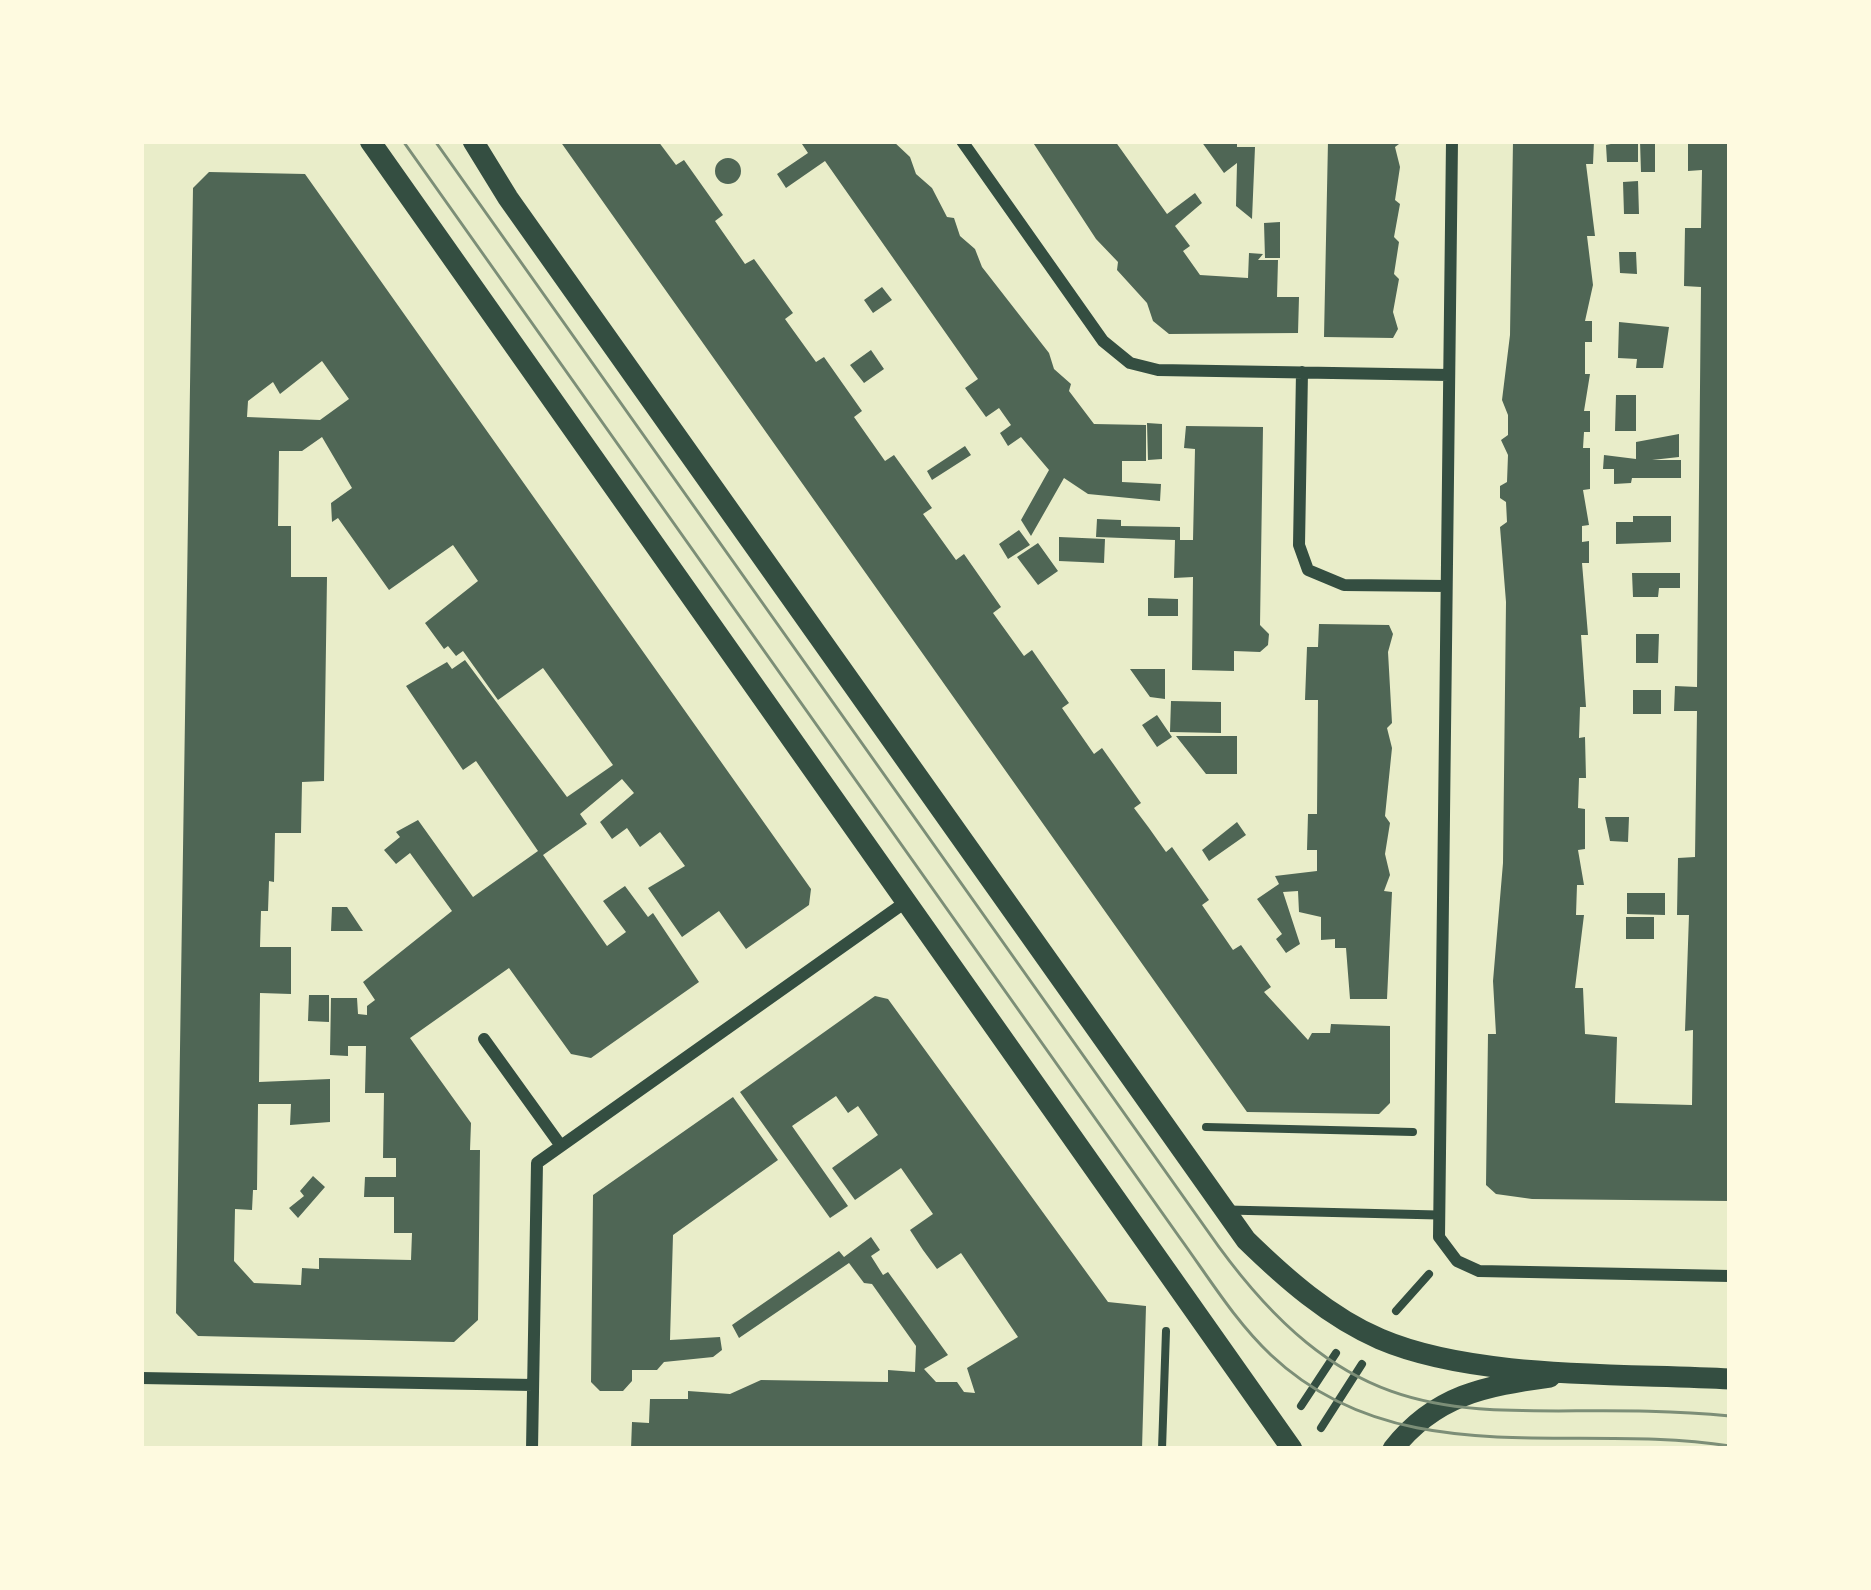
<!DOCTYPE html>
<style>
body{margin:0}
#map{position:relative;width:1871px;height:1590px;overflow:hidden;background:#e9edc9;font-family:Jost,sans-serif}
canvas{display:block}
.frame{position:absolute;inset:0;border:144px solid #fefae0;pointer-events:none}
</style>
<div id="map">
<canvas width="1871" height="1590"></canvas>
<div class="frame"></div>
</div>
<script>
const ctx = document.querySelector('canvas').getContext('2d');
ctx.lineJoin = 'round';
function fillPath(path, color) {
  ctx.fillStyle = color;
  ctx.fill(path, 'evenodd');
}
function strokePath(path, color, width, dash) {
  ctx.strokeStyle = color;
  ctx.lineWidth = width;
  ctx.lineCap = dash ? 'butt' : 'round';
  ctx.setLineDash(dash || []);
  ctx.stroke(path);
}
fillPath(new Path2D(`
 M560 141H658L676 165 684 160 723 215 715 221 745 264 754 259 793 313 785 319 816 362 824 357 862 411 854 417 885 461 894 455 932 508 923 514 956 560 964 554 1001 607 993 613 1024 656 1032 650 1069 703 1062 708 1094 754 1102 748 1141 803 1134 808 1149 828 1166 852 1172 847 1209 900 1202 905 1233 950 1241 945 1271 987 1264 992 1308 1040 1312 1033H1330L1331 1024 1390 1026V1103L1379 1114 1247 1112Z
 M800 141H893L910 157 916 174 932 188 947 217 954 218 960 236 975 249 982 267 1049 353 1054 369 1071 384 1069 391 1094 424 1146 425V461H1122V482L1161 484 1160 501 1088 494 1064 478 1031 536 1021 520 1049 470 1021 437 1008 446 1000 433 1011 425 999 408 986 417 965 388 978 379 825 161 786 188 777 174 808 153Z
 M1032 141H1115L1167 214 1195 193 1202 203 1175 226 1190 246 1183 251 1200 275 1248 278 1249 253 1263 254 1258 260H1278L1277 297H1299L1298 333 1169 334 1153 321 1147 303 1117 270 1118 262 1096 239Z
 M1201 141H1237V147H1255L1252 219 1236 206 1237 163 1224 173Z
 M1328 141H1403L1395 147 1400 167 1395 200 1400 204 1394 237 1399 242 1394 274 1399 279 1393 312 1398 329 1393 338 1324 337Z
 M1513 141H1594L1593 164H1586L1595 236H1587L1593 285 1585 321H1592V342H1585V374H1590L1584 411H1590V432H1584L1583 448H1590V489L1583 490 1589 525 1582 526V542L1589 541V563H1582L1588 635H1581L1586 707H1580L1579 738 1585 737 1586 778H1579L1578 808 1585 809V849L1578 850 1584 885H1577L1576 915H1584L1575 988H1583L1585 1034 1617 1037 1615 1103 1692 1105 1693 1030 1685 1031 1689 915H1677L1678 858 1695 857 1697 711H1674L1675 686 1697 687 1701 287 1684 286 1685 228H1701L1702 170 1688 171V141H1730V1201L1532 1199 1496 1194 1486 1185 1488 1034H1496L1493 981 1503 863 1506 602 1500 527 1507 522 1506 502 1500 498V486L1507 482 1508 455 1501 440 1508 435V415L1502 400 1510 335Z
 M1625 141H1638V162H1607L1606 145Z
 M1640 141H1655V172H1641Z
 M715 171a13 13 0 1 1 26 0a13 13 0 1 1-26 0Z
 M209 172 305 174 811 889 809 905 746 949 719 911 682 937 648 888 685 866 660 832 640 847 627 828 612 839 600 822 634 793 622 779 580 814 587 824 543 855 607 946 626 932 603 901 625 886 648 917 653 913 699 982 591 1058 571 1054 509 968 410 1038 471 1123 470 1150H480L478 1320 454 1342 198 1336 176 1313 193 188ZM322 361 349 399 320 420 247 417 248 401 273 382 280 394ZM322 437 352 488 331 503 332 522 338 518 389 590 453 545 478 581 425 623 444 649 448 646 456 656 463 651 498 700 543 668 613 765 567 797 465 660 452 669 447 662 406 686 463 770 476 761 538 851 473 897 418 820 396 832 400 837 384 850 396 864 410 853 452 911 363 982 375 1000 367 1006V1015L358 1014 357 998H331L330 1055 348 1056V1046H366L365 1093H384L383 1158H396V1177H365L364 1197H394V1233H412L411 1260 319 1258V1269L302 1268 301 1285 254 1283 234 1261 235 1209 252 1210 253 1190H257L258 1104H291L290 1125 330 1122V1079L259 1082 260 993 291 994V947H260L261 911H268L269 881 274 882 275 833H301L302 782 324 781 327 577H291V526H278L279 451H302Z
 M1638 181 1639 214H1624L1623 182Z
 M1280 222V258H1265L1264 223Z
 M1619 252H1636L1637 274 1620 273Z
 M882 287 892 300 873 313 864 300Z
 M1619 322 1669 327 1663 368H1636L1637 359 1618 358Z
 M871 350 884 369 864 383 850 365Z
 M1616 395H1636V431H1615Z
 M1147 423 1162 424V459L1148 460Z
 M1186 426 1263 427 1260 625 1269 634 1268 645 1260 652 1234 651V671L1192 670 1193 577 1174 578 1175 540 1096 537 1097 519 1121 520V526L1180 527V540H1193L1195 449 1184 448Z
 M1679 434V457L1652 460H1681V478H1632L1631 483 1614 484V469H1603L1604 455 1636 459V442Z
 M965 446 971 455 932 480 927 471Z
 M1633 516H1671V542L1616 544V522H1633Z
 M1019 530 1030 545 1008 559 999 544Z
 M1059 537 1105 539 1104 563 1059 561Z
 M1038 543 1058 571 1038 585 1017 557Z
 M1632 573H1680V588H1659L1658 597H1633Z
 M1148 598 1178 599V616H1148Z
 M1319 624 1389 625 1393 634 1388 652 1392 723 1387 728 1392 748 1385 816 1390 823 1385 854 1390 875 1384 891 1392 892 1387 999H1350L1346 948H1335V939L1321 940V917L1299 912 1298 891 1283 892 1300 944 1286 953 1276 939 1282 934 1257 899 1279 884 1275 876 1317 871V850H1307L1308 814H1317L1318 700H1305L1307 647H1318Z
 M1636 634H1659L1658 663H1636Z
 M1130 669H1165V699L1150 697Z
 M1633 690H1661V714H1633Z
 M1171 701 1221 702V733L1170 732Z
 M1157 715 1172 737 1157 747 1142 725Z
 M1176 736H1237V774H1206Z
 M1605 817H1629L1628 842 1610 841Z
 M1237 822 1246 835 1209 861 1202 850Z
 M1627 893H1665V915L1627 914Z
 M332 907H347L363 931H331Z
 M1626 917H1654V939H1626Z
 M309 995H329V1022L308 1021Z
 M875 996 888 999 1108 1302 1146 1306 1142 1449H631L632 1422 649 1423 650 1399H688V1391L730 1394 761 1380 888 1382V1370L915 1372 916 1346 872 1284 864 1283 849 1263 739 1338 732 1325 839 1251 844 1257 871 1237 880 1250 871 1256 883 1275 888 1272 948 1355 924 1369 936 1382H957L964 1392 975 1393 967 1368 1018 1337 961 1253 937 1269 923 1250 910 1230 933 1214 901 1168 855 1200 832 1168 878 1135 858 1106 848 1113 836 1096 792 1126 848 1206 830 1218 740 1092Z
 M733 1097 778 1160 673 1235 670 1340 720 1337 722 1350 713 1357 664 1362 657 1370H632V1381L623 1391H600L591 1382 593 1195Z
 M313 1176 325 1187 298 1218 289 1208 304 1196 300 1191Z`), '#4f6655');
strokePath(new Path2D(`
 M1206 1127 1413 1132
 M1396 1311 1429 1274
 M1301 1406 1336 1353
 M1321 1428 1362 1364
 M1162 1449 1166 1331`), '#344e41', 8);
strokePath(new Path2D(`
 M1228 1210 1438 1215`), '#344e41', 9);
strokePath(new Path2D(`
 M962 141 1103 341 1130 363 1158 370 1449 375
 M1452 141 1439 1237 1457 1261 1479 1271 1730 1276
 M1302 372 1299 545 1308 570 1344 585 1446 586
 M484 1039 561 1146
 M141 1378 533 1385
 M532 1449 537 1163 907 901`), '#344e41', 12);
strokePath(new Path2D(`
 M370 141 1292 1449
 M473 141 508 198 1246 1240C1285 1278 1329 1317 1380 1339 1476 1380 1626 1373 1730 1379
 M1393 1449C1435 1395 1485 1386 1550 1377`), '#344e41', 21);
strokePath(new Path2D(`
 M403 141 1180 1238C1209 1278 1235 1321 1271 1355 1399 1476 1573 1421 1730 1446
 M435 141 1219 1247C1380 1467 1500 1393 1730 1416`), '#7c8e77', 3);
</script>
